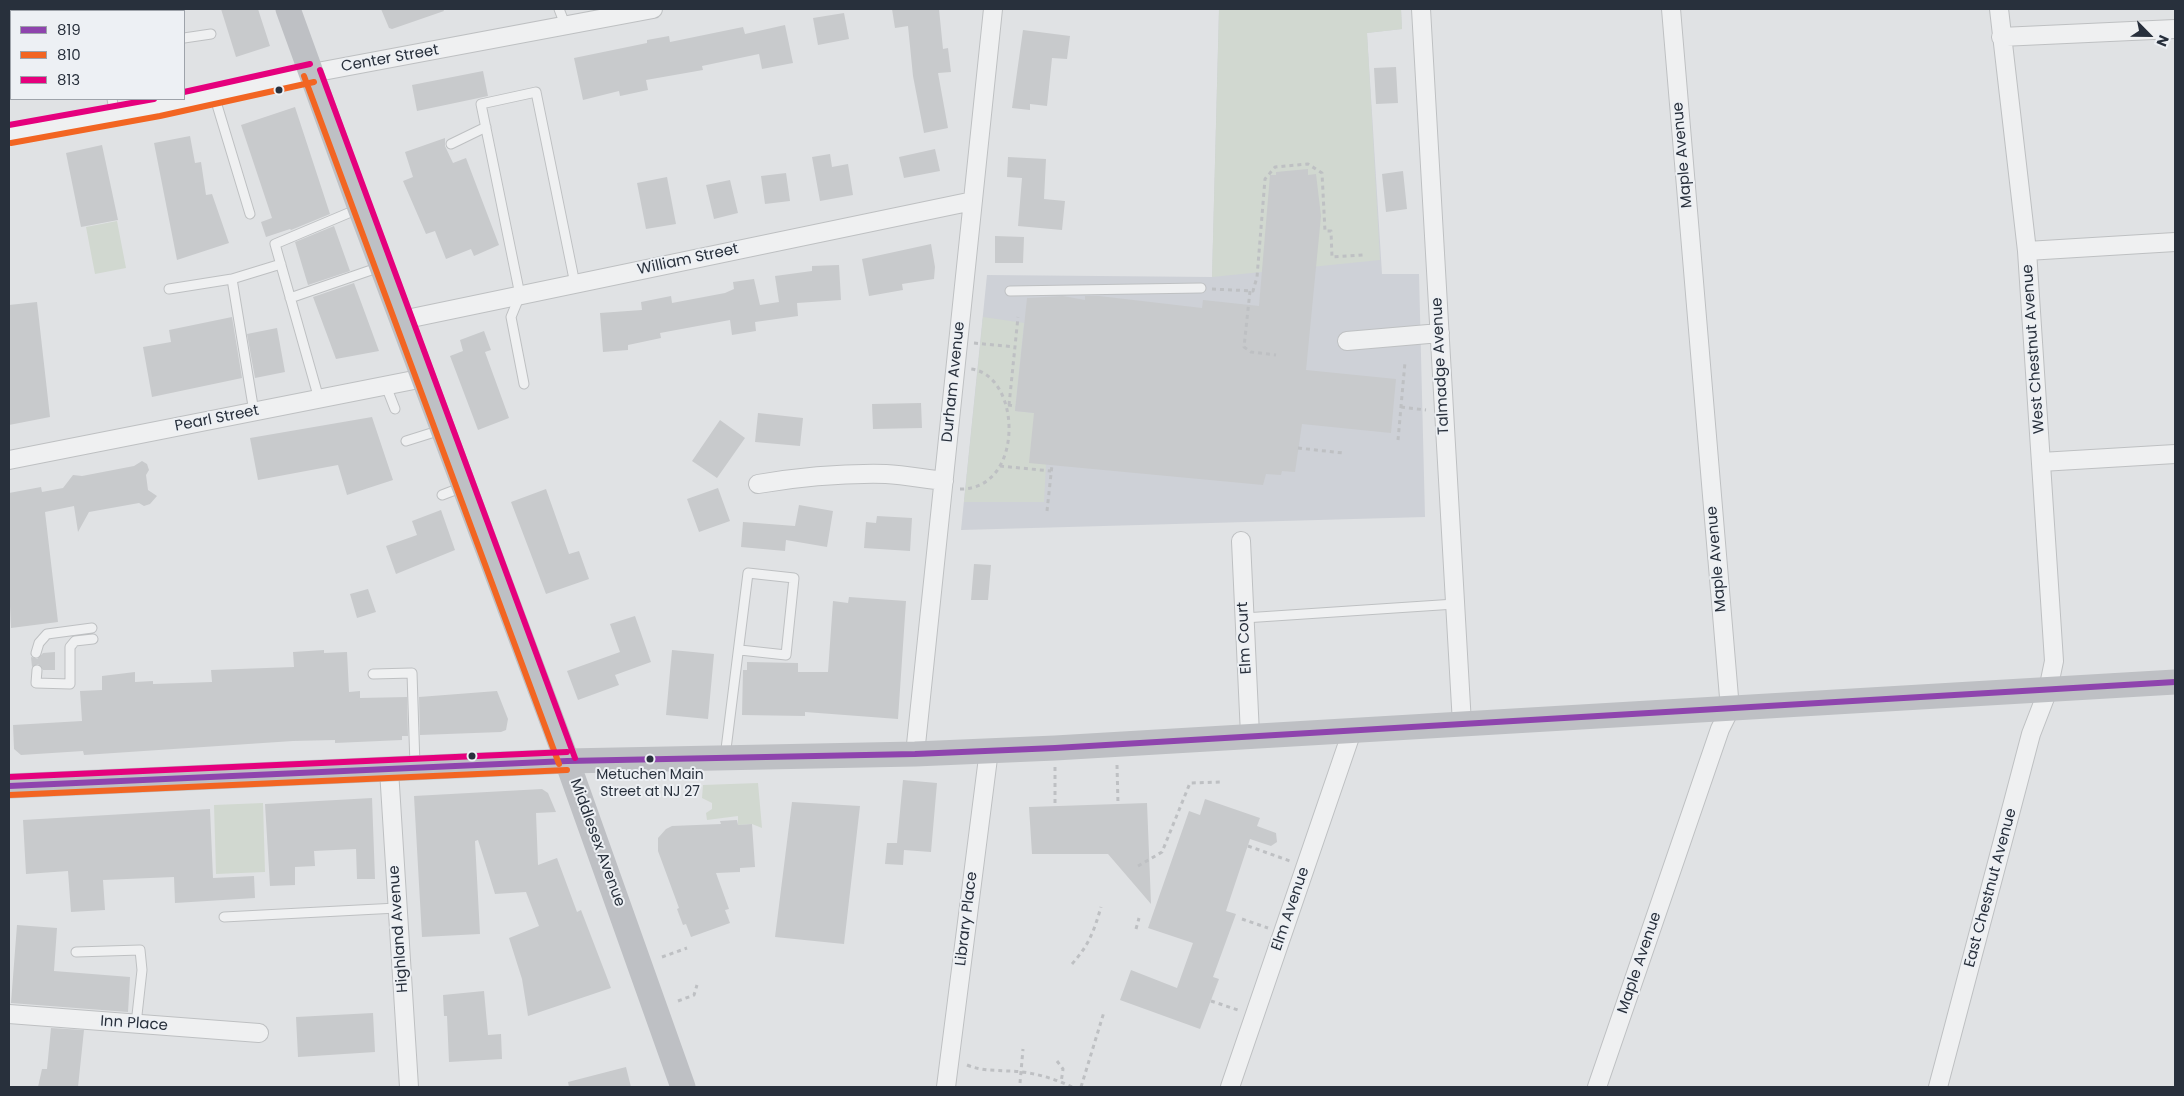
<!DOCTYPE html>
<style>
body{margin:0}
#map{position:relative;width:2184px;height:1096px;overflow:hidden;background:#e0e2e4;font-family:Poppins,sans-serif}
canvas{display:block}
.frame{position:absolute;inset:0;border:10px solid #28303c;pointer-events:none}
.legend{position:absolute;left:10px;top:10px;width:175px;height:90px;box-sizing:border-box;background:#edf0f4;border:1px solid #9ea3aa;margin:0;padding:6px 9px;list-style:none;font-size:15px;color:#28303c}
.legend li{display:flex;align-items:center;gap:10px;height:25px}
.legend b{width:25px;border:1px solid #9ea3aa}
.north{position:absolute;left:2124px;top:10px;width:50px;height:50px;-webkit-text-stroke:4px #edf0f4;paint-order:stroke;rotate:113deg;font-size:14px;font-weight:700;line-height:20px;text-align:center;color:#28303c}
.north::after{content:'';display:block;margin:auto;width:18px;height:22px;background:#28303c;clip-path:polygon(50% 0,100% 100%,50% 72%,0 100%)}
</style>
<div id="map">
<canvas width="2184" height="1096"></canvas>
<div class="frame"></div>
<ul class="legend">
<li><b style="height:6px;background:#8e44ad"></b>819</li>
<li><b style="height:6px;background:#f26522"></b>810</li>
<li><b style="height:6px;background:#e5007d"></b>813</li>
</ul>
<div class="north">N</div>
</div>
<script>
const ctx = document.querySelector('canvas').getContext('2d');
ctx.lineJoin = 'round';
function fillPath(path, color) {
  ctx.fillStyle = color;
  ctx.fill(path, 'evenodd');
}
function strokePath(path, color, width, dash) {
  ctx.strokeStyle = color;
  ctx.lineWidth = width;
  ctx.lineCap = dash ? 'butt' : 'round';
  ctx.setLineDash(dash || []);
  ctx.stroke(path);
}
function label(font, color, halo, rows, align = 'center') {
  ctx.font = font + ' Poppins,sans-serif';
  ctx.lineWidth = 4;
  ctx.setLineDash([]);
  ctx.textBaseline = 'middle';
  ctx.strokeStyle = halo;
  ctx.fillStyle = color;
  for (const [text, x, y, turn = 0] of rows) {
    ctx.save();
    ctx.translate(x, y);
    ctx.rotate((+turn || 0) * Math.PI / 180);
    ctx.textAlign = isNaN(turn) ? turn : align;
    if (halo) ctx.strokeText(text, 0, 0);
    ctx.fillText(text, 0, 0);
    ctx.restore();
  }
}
fillPath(new Path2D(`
 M1219 9H1401L1402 29 1367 33 1382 274H1419L1425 517 961 530 987 275 1212 277Z`), '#ced1d7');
fillPath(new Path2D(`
 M1219 9H1401L1402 29 1367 33 1380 260 1212 277Z
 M117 221 126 268 95 274 86 227Z
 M983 317 1024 323 1015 411 1034 413 1046 464 1044 502H964Z
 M758 783 762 828 752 824 738 825V816L707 820 706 813 712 809V803L702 798 703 785Z
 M263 803 265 872 216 874 214 805Z`), '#d1d8d0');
fillPath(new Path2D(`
 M221 9H258L270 46 236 57Z
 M381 9H443L444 11 392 29 389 28Z
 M892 9H939L943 49 948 48 951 72 938 73 948 128 924 133 913 76 908 26 895 28Z
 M844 13 849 39 818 45 813 18Z
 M785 25 793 63 762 69 759 54 702 66 703 70 646 80 648 90 620 96 619 91 583 100 574 58 647 43V40L669 36 670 42 743 27 745 34Z
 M1023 30 1070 36 1067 59 1052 58 1047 106 1030 104V110L1012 108Z
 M1396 67 1398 103 1376 104 1374 68Z
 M483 71 488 96 417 111 412 85Z
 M295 107 330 214 291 230 290 229 266 237 261 222 272 218 241 125Z
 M190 136 195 163 201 162 206 195 212 194 229 243 177 260 154 143Z
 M445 138V146L453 163 466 158 499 245 474 256 471 249 446 259 435 231 426 234 403 181 413 177 405 152Z
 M102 145 118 220 81 227 66 153Z
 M935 149 940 171 904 178 899 157Z
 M830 154 832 167 848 164 853 195 820 201 812 157Z
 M1008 157 1046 159 1044 199 1065 201 1062 230 1018 226 1022 178 1007 177Z
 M1308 169V175L1316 174 1321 216 1306 370 1396 379 1391 433 1302 424 1295 472 1282 471 1281 475 1266 474 1263 485 1029 463 1034 413 1015 411 1027 298 1063 296 1085 300V296H1099L1202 308 1203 300 1259 306 1270 175H1276V172Z
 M1403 171 1407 209 1386 212 1382 174Z
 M786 173 790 201 765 204 761 176Z
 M667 177 676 224 646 229 637 183Z
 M730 180 738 213 714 219 706 185Z
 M334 226 350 271 308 285 295 242Z
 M995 236 1024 237 1023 263H995Z
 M931 244 935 267 934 279 902 284 903 290 869 296 862 259Z
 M839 265 841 300 797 303 798 316 755 322 756 331 732 335 730 320 660 333 661 338 628 345V350L603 352 600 313 642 310 641 302 671 296 672 303 725 293 734 289 733 282 754 279 760 305 779 302 775 276 812 271V266Z
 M354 283 379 351 336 359 313 297Z
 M37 302 50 417 9 425V305Z
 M232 317 242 378 152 397 143 347 171 342 169 330Z
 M277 328 285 372 255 378 247 334Z
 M484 331 491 350 485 352 509 418 478 430 450 356 463 351 460 340Z
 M921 403 922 428 873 429 872 404Z
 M758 413 803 418 800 446 755 442Z
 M372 417 393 480 347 495 338 465 258 480 250 438Z
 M720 420 745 438 717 478 692 461Z
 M142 461 147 464 149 470 146 475 148 490 157 496 150 504 144 506 139 503 89 512 78 532 74 506 45 512 58 622 11 628 9 584V493L41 487 42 492 63 488 73 475 82 476 134 466Z
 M718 488 730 521 699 532 687 499Z
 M546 489 569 554 579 551 589 579 546 594 511 502Z
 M799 505 833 511 827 547 786 540 785 551 741 547 743 522 795 526Z
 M441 510 455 550 396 574 386 546 417 535 412 521Z
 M877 516 912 518 910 551 864 548 866 522 876 523Z
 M974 564 991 565 988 600H971Z
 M368 589 376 612 357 618 350 594Z
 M849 597 906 601 898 719 805 712V716L742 715 743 670H747V662L798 663V672H828L833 601 848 603Z
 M635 616 651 662 615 675 619 685 578 700 567 671 620 652 610 624Z
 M324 650V653L347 652 349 692 360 691V698L407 697 408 736H402V740L335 743V740L293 741 84 755 83 751 21 755 14 749 13 725 82 721 80 691 102 690V676L135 672V682L153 681V684L212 682 211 670 294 667 293 652Z
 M672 650 714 654 708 719 666 715Z
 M55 652V670H43L38 664 32 667 31 657 37 659 43 653Z
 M497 691 508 719 506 730 501 732 420 735 419 697Z
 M903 780 937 783 931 852 904 850 903 865 885 864 887 843H897Z
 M542 789 548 793 556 812 536 813 538 865 557 858 577 912 581 910 611 988 528 1016 522 979 509 938 539 926 526 892 495 894 478 840 475 841 480 934 422 937 414 796Z
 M372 798 375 879H357L356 849 314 851 315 866 295 867V885L270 886 265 804Z
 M1205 799 1260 818 1257 826 1276 833 1277 842 1271 846 1250 839 1226 911 1236 914 1213 977 1219 979 1200 1029 1120 1000 1131 970 1177 988 1193 943 1148 928 1189 811 1200 815Z
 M792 802 860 806 844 944 775 937Z
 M1147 803 1151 904 1108 854H1032L1029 807Z
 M210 809 213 878 254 876 255 898 175 903 174 877 103 880 105 910 71 912 68 871 26 874 23 820Z
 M737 820 738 825 752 824 755 867 740 868V872L716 873 729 909 725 910 730 923 691 937 686 924 683 925 677 909 679 908 658 851V838L666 829 672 826 721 824 720 821Z
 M17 925 57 928 54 971 130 977 128 1012 11 1003Z
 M484 991 488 1035 501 1034 502 1059 449 1062 447 1016H444L443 995Z
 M373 1013 375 1052 298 1057 296 1017Z
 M51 1028 84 1030 78 1087H38L42 1069H47Z
 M626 1067 631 1087H569L568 1082Z`), '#c8cacc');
const lane = new Path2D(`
 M94 9 95 11
 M559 9 566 27
 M184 38 211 34
 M214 95 250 214
 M112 99 115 115
 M451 144 486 127
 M232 279 254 412
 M169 289 232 279 281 264
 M1010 291 1201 288
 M290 298 380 267
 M524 384 511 317 520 295 481 104 536 92 575 284
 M386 386 395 409
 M319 399 275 244 358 209
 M406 441 441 430
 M442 495 463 487
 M1244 618 1455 604
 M36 653 39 643 47 634 92 628
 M37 670 36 683 70 684V647L75 641 93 639
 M373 674 412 673 415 766
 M725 757 748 573 794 578 786 655 740 650
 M224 917 397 908
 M76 952 140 950 142 970 136 1024`);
const street = new Path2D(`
 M1421 9 1462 724
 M2001 37 2175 29
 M9 134 158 107 312 73 653 9
 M2027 251 2175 242
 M402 320 973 201
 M1347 341 1440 333
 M9 460 424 378
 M2041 462 2175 454
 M758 484C800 477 842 473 886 474 905 475 925 479 944 481
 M1241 541 1250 735
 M915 754 993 9
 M389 770 409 1087
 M9 1014 259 1033
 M946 1087 989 750
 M1230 1087 1352 731
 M1597 1087 1720 729 1730 709 1671 9
 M1938 1087 2031 734 2048 690 2054 661 2027 251 1999 9`);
strokePath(lane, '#bec0c2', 11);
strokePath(street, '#bec0c2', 20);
strokePath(new Path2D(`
 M1212 289 1253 291 1257 277 1265 179 1275 167 1308 164 1322 173 1325 231H1331L1332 257 1364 255
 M1250 291 1244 347 1251 352 1276 355
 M974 343 1015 347
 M1008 405 1016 406
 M1009 405 1018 317
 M1401 407 1426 410
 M1398 440 1405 362
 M1298 448 1343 453
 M1000 466 1051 471
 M960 489C1025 490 1022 375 971 369
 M1047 511 1052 465
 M1117 765 1118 804
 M1055 767V807
 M1248 846 1290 861
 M1138 866 1162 852 1190 783 1223 782
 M1242 919 1268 928
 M1136 929 1139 918
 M662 957 687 948
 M1072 964C1089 945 1094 931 1101 907
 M678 1001 694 995 697 985
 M1211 1001 1238 1010
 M1057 1061 1063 1069 1061 1083
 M967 1065C982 1071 993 1070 1008 1071 1029 1071 1054 1078 1072 1087
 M1020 1083 1023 1049
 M1081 1087 1104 1012`), '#bec0c3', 3, [4, 4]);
strokePath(lane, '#eff0f1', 9);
strokePath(street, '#eff0f1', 18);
strokePath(new Path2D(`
 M288 9 360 208 567 761 683 1087
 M9 786 567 761 915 754 1055 748 2175 682`), '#bec0c4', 25);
strokePath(new Path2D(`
 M9 786 567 761 915 754 1055 748 2175 682`), '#8e44ad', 6);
strokePath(new Path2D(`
 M304 76 559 764
 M11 143 160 116 314 82
 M9 795 567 770`), '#f26522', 6);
strokePath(new Path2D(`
 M320 70 575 758
 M184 92 310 64
 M9 125 154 99
 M9 777 567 752`), '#e5007d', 6);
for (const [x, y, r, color] of [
 [279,90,4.5,"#28303c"],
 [472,756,4.5,"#28303c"],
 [650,759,4.5,"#28303c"]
]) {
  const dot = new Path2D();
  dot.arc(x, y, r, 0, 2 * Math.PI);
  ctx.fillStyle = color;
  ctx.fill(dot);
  strokePath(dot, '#edf0f4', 2);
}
label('14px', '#28303c', '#edf0f4', [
 ["Metuchen Main",650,775],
 ["Street at NJ 27",650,792]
]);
label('15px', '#28303c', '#edf0f4', [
 ["Center Street",390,59,-10],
 ["Maple Avenue",1683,155,-95],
 ["William Street",688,260,-12],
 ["West Chestnut Avenue",2034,349,-94],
 ["Talmadge Avenue",1441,366,-93],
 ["Durham Avenue",954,382,-84],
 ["Pearl Street",217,419,-11],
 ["Maple Avenue",1717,559,-95],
 ["Elm Court",1245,638,-93],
 ["Middlesex Avenue",597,843,70],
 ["East Chestnut Avenue",1991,888,-75],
 ["Elm Avenue",1291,909,-71],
 ["Library Place",967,919,-83],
 ["Highland Avenue",399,929,-94],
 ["Maple Avenue",1640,963,-71],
 ["Inn Place",134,1024,4]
]);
</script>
